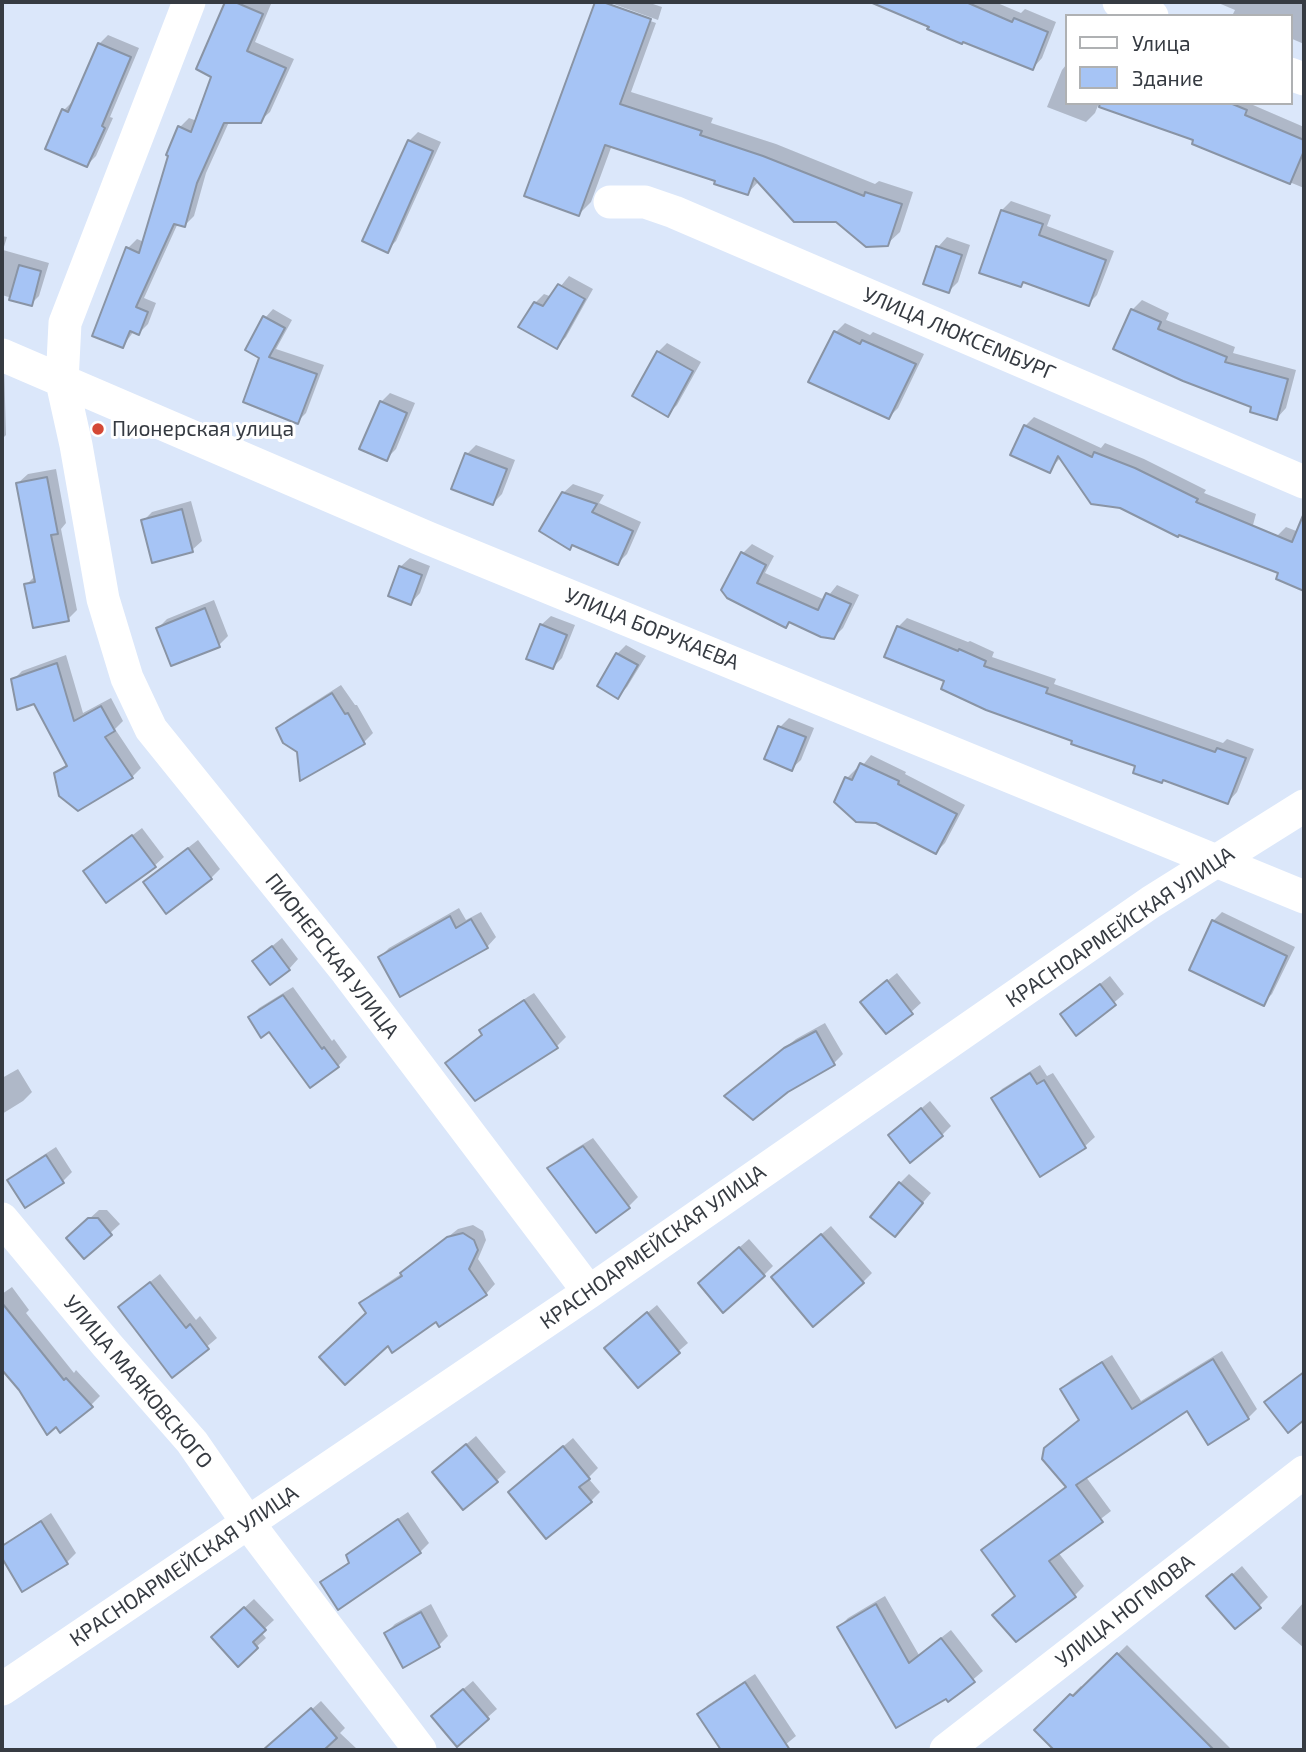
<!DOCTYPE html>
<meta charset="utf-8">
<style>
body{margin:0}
#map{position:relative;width:1306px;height:1752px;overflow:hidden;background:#dbe7fa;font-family:"Exo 2",sans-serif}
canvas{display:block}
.frame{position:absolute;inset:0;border:4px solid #363b42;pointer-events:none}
.legend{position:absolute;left:1065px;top:14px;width:228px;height:91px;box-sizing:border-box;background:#fff;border:2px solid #afb1b3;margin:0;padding:9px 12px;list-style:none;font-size:21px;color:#363b42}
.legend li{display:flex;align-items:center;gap:14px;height:35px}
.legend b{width:35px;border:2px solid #afb1b3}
</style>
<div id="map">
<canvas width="1306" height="1752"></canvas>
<div class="frame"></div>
<ul class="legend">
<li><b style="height:9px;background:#fff"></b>Улица</li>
<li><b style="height:19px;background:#a6c4f5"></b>Здание</li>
</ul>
</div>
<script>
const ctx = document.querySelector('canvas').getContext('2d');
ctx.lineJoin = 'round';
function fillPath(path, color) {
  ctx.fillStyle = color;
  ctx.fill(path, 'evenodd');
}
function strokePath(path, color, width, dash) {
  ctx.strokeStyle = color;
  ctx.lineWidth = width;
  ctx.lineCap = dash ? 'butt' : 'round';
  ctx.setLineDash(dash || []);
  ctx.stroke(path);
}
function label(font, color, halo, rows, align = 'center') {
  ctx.font = font + ' "Exo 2",sans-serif';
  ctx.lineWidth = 6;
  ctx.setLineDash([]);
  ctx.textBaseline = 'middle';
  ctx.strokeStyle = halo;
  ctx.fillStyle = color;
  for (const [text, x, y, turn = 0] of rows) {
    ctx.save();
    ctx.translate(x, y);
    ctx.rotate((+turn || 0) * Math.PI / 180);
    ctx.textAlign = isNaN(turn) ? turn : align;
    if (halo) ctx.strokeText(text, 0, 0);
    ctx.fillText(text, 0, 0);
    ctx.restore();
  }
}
fillPath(new Path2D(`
 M227 2H265L271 4 255 42 294 59 270 112 260 121 229 122 206 173 194 216 185 225 178 223 144 298 156 303 148 324 139 333 134 331 123 346 95 335 128 248 137 239 144 242 171 155 168 154 180 127 189 118 197 121 214 76 198 68Z
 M597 2 656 23 631 92 713 118 711 123 776 144 875 184 879 181 913 192 900 232 887 244 759 181 748 193 718 180 612 145 591 202 579 214 526 195Z
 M608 2H647L662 7 658 20Z
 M878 2H995L1021 13 1025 9 1056 22 1042 58 1033 68 877 4Z
 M1216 2H1304V44L1290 38V16H1237L1233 14 1235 10Z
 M108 35 139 48 110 117 113 118 96 156 87 165 64 110 73 101 99 44Z
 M1066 65V103H1099L1095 113 1086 122 1047 107 1062 70Z
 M1142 103H1254L1253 105 1304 127V188L1194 143 1196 139Z
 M418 132 441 142 396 241 387 250 409 141Z
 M1011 201 1051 215 1047 226 1114 251 1097 295 1088 304 1025 281 1021 285 1002 210Z
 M2 236 7 237 3 250 49 263 39 296 31 304 2 295Z
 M947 237 970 245 958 282 949 291 938 247Z
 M569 276 593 289 566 337 557 347 535 303 544 294 552 297Z
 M1142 300 1169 313 1166 320 1235 347 1233 353 1296 370 1286 408 1277 418 1253 406 1132 310Z
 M273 309 292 320 276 349 324 365 306 413 298 421 261 357 265 318Z
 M845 323 870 335 873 332 924 354 898 408 889 417 811 381 836 332Z
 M667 343 701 362 677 405 668 414 658 352Z
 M2 366H4L6 435 2 439Z
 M390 393 415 403 396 449 386 459 381 402Z
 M1034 417 1101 448 1105 443 1144 459 1206 490 1204 493 1256 514 1247 547 1061 457 1049 471 1025 426Z
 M476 445 515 460 502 494 493 503 467 454Z
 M56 469 66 523 61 529 77 610 68 619 26 585 36 575 18 483 28 474Z
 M573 484 604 495 599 503 641 522 627 554 618 563 563 493Z
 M191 501 202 541 192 550 143 521 152 512Z
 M1286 527 1304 534V589L1278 578 1281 572 1277 536Z
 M752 544 774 556 765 573 825 600 837 585 859 595 843 628 834 637 790 621 786 626 771 620 743 553Z
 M410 558 430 566 420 593 411 603 400 567Z
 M214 600 228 636 219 645 158 628 167 619Z
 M551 616 575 625 562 658 553 667 541 625Z
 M907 618 968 642 970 641 994 652 992 657 1056 679 1054 684 1223 743 1227 739 1254 749 1237 792 1228 802 1075 740 946 680 898 627Z
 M626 645 646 656 627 687 618 696 617 654Z
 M66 655 83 713 111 698 123 721 115 729 141 768 132 777 56 773 68 763 35 702 13 680 22 671Z
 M341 685 355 705H357L373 733 364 742 299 751 279 728 288 719Z
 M789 718 814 728 801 760 791 769 780 727Z
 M871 755 906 772 905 774 965 805 945 843 936 852 847 778 856 769 859 770Z
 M142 828 164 857 154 866 85 871Z
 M198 840 220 869 211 878 154 874Z
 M459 908 466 920 481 912 496 937 487 947 380 957 389 948Z
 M1222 912 1295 947 1272 994 1263 1003 1213 921Z
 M282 938 298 959 289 969 254 961Z
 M897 973 921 1003 911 1012 872 993Z
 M1110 976 1124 994 1077 1034 1072 1006Z
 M293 987 332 1041 334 1039 347 1057 338 1066 250 1017 259 1008Z
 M534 993 566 1037 557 1046 447 1063 483 1034 481 1030 490 1021Z
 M825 1023 843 1054 834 1063 736 1087 796 1039Z
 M1040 1065 1047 1076 1053 1073 1095 1137 1085 1146 1041 1175 993 1099 1002 1089Z
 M18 1069 32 1092 23 1101 2 1114V1078Z
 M930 1101 951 1126 942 1135H890Z
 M593 1138 638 1197 629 1206 550 1168 559 1159Z
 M56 1147 72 1172 63 1181 26 1205 10 1180 19 1171Z
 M909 1174 931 1193 904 1225 900 1183Z
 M99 1210H107L120 1224 85 1256 78 1229Z
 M473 1225 483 1231 486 1240 478 1259 495 1284 486 1294 440 1324 437 1320 368 1313 362 1303 371 1294 401 1274 458 1229Z
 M831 1226 872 1273 863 1282 782 1268Z
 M749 1239 773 1266 764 1275 709 1274Z
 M160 1274 196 1320 200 1316 217 1338 172 1376 130 1298Z
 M12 1287 29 1310 26 1313 74 1373 76 1370 100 1396 91 1405 20 1389 2 1367V1294Z
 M657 1305 688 1343 638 1386 616 1339Z
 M1222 1351 1257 1409 1248 1418 1208 1442 1187 1408 1086 1477 1111 1511 1058 1552 1084 1586 1075 1595H1016L983 1550 993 1541 1068 1486 1080 1419 1062 1389 1071 1380 1112 1355 1141 1401Z
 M476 1436 506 1472 496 1481 444 1463Z
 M573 1438 598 1468 588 1478 600 1492 591 1501 510 1492Z
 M408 1512 429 1543 420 1552 322 1583 350 1561 348 1555 358 1546Z
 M51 1513 76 1553 67 1562 23 1589 2 1555V1546Z
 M1242 1566 1268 1597 1259 1606 1218 1587Z
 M885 1596 919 1655 951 1630 983 1671 949 1700 839 1627 848 1618Z
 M254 1599 274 1620 261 1632 266 1638 238 1664 222 1628Z
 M1304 1602V1648L1281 1628Z
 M431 1604 448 1636 439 1645 404 1665 386 1633 395 1624Z
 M1127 1645 1231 1749 1230 1750H1057L1037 1730 1081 1686 1083 1688Z
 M755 1674 796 1736 779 1750H723L699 1714 708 1705Z
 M473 1681 497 1709 457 1744 442 1707Z
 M321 1701 345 1728 340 1733 358 1750H285L277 1741Z`), '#0003');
const building = new Path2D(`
 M225 2H235L263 14 247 51 286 68 261 123H224L197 183 185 227 174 224 136 307 148 312 139 335 130 331 123 348 92 336 126 247 139 253 168 156 166 155 178 126 191 132 211 77 196 69Z
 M595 2H603L651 19 620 104 702 131 700 135 763 156 864 196 865 192 902 204 888 246 866 247 836 222H794L754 178 748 195 714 184 715 181 605 145 579 216 524 196Z
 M870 2H966L1012 22 1014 18 1048 32 1033 70 963 42 962 44 927 29 929 27Z
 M98 43 131 57 102 126 105 128 87 167 45 149 62 109 68 112Z
 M1100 103H1230L1247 110 1245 115 1304 140V151L1290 184 1192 144 1193 140 1099 107Z
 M408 140 433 151 388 253 362 241Z
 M1001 210 1043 224 1039 235 1106 260 1089 306 1023 282 1021 287 979 273Z
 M936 246 962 255 949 293 923 284Z
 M19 265 41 271 32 306 9 300Z
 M558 284 585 299 557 349 518 327 534 302 543 306Z
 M1131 309 1161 322 1158 329 1227 357 1225 362 1288 379 1277 420 1250 412 1251 407 1183 381 1113 349Z
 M263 316 285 328 269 357 317 374 298 424 243 402 259 358 245 350Z
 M834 331 860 344 862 340 916 364 889 419 808 382Z
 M657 351 693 371 668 417 632 396Z
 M380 401 407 413 387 461 359 449Z
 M1024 425 1092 457 1094 452 1135 468 1198 499 1196 502 1292 542 1304 513V591L1276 579 1278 573 1179 535 1178 537 1120 508 1091 504 1058 456 1050 473 1010 455Z
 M465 453 507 469 493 505 451 489Z
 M47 477 58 534 51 535 69 621 33 628 24 584 35 582 16 483Z
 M562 492 597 504 592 512 633 531 618 565 572 545 570 550 539 531Z
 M182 509 193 552 152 563 141 520Z
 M741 552 766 565 757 583 818 610 826 593 851 604 834 639 821 637 789 622 786 628 727 598 721 590Z
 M399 566 422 575 411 605 388 596Z
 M205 608 220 647 171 666 156 628Z
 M540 624 567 635 553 669 526 659Z
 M897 626 958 651 959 649 986 661 984 666 1048 688 1046 693 1215 752 1217 748 1246 758 1228 804 1163 780 1162 783 1133 773 1135 766 1071 744 1072 741 986 710 941 689 944 681 884 657Z
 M616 653 638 665 618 699 597 686Z
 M57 663 74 721 101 706 115 731 105 737 133 778 78 811 59 796 54 773 67 766 34 704 17 710 11 679Z
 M332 693 345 714 348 713 365 744 300 781 297 752 283 743 276 728Z
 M778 726 806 737 792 771 764 759Z
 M860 763 899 781 898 784 957 814 936 854 876 823 856 822 834 802 845 777 852 780Z
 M132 835 156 867 106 903 83 871Z
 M188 848 212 879 166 914 143 882Z
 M450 916 456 928 471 919 488 948 400 997 378 957Z
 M1212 920 1287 956 1264 1006 1189 970Z
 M272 946 290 970 270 985 252 961Z
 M887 980 913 1014 886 1034 860 1002Z
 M1100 984 1116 1005 1076 1036 1060 1014Z
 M283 995 322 1049 324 1047 339 1067 310 1088 269 1032 261 1038 248 1017Z
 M524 1000 558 1048 475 1101 445 1063 482 1035 479 1030Z
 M816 1031 835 1065 788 1092 753 1120 724 1096 784 1048Z
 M1030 1073 1037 1084 1044 1080 1086 1148 1040 1177 991 1098Z
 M921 1108 943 1136 910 1163 888 1135Z
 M583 1146 630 1208 596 1233 547 1168Z
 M46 1155 64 1183 25 1208 7 1180Z
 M899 1182 923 1203 895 1237 870 1217Z
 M88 1218H98L112 1235 84 1259 66 1238Z
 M463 1233 474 1240 478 1250 469 1269 487 1295 439 1327 436 1322 392 1353 388 1346 345 1385 319 1357 366 1313 359 1303 402 1276 400 1273 447 1237Z
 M821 1234 864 1283 813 1327 771 1277Z
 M739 1247 765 1276 723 1313 698 1283Z
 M150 1282 186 1328 190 1324 209 1349 172 1378 118 1307Z
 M2 1303 64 1380 66 1378 93 1407 60 1433 56 1427 47 1435 19 1390 2 1370Z
 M647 1312 680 1353 638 1388 604 1348Z
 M1213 1359 1249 1419 1208 1445 1187 1411 1076 1485 1103 1522 1049 1561 1076 1597 1016 1642 992 1615 1015 1596 981 1550 1066 1487 1042 1459 1044 1448 1079 1420 1060 1389 1102 1362 1132 1409Z
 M1304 1372V1420L1288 1433 1264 1402Z
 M466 1444 498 1482 463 1510 432 1472Z
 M563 1446 590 1479 579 1487 592 1502 546 1539 508 1492Z
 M398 1519 421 1553 338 1610 320 1582 349 1563 346 1555Z
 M41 1521 68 1564 22 1592 2 1558V1546Z
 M1232 1574 1261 1608 1235 1629 1206 1596Z
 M876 1604 909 1663 941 1638 975 1682 948 1702 946 1699 896 1728 837 1627Z
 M244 1607 266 1630 253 1642 258 1648 238 1667 211 1637Z
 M421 1612 440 1647 403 1668 384 1633Z
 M1117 1653 1214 1750H1054L1034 1730 1070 1694 1073 1696Z
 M745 1682 790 1750H721L697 1714Z
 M463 1689 489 1719 457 1747 431 1716Z
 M311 1708 337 1738 324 1750H263Z`);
fillPath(building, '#a6c4f5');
strokePath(building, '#8994a5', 2);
strokePath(new Path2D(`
 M189 2 65 323 62 382 76 445 103 599 127 678 151 729 347 972 589 1292
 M1119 2 1152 16
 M1290 74 1304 79
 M610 202H645L674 212 1304 482
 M2 355 428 538 1304 897
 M2 1219 107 1345 192 1442 248 1523 420 1750
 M2 1689 589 1292 1151 902 1304 806
 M946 1750 1304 1472`), '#fff', 33);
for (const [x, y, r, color] of [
 [98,429,7,"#d44836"]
]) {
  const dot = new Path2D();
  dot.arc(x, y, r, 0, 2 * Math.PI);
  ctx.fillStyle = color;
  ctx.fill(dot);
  strokePath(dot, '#fff', 2.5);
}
label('21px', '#363b42', '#fff', [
 ["УЛИЦА ЛЮКСЕМБУРГ",959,334,23],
 ["УЛИЦА БОРУКАЕВА",652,629,22],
 ["КРАСНОАРМЕЙСКАЯ УЛИЦА",1120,927,-34],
 ["ПИОНЕРСКАЯ УЛИЦА",332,956,52],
 ["КРАСНОАРМЕЙСКАЯ УЛИЦА",653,1247,-35],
 ["УЛИЦА МАЯКОВСКОГО",138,1382,50],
 ["КРАСНОАРМЕЙСКАЯ УЛИЦА",184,1566,-34],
 ["УЛИЦА НОГМОВА",1125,1611,-38]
]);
label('21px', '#363b42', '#fff', [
 ["Пионерская улица",112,429]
], 'left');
</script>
